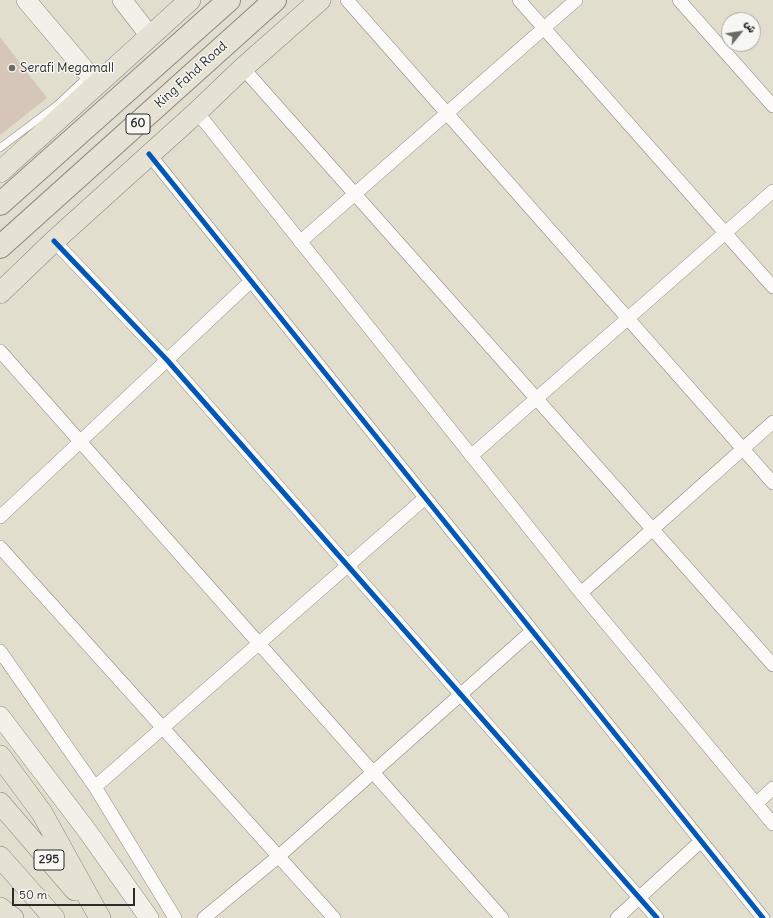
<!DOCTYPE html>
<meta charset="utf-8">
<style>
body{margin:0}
#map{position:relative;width:773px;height:918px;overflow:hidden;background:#e2decd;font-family:Delius,"Playpen Sans Arabic",sans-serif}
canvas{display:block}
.north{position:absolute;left:721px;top:12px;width:40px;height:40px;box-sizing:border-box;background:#f6f6f2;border:1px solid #a5a5a2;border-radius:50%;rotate:60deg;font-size:11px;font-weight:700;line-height:16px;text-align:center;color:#2b2b2b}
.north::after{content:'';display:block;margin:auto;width:14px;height:18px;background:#6b6a64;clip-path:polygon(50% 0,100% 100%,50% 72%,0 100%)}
.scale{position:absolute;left:12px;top:888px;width:123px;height:18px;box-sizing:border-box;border:2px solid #2b2b2b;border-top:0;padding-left:5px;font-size:12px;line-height:14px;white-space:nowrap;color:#2b2b2b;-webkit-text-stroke:3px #f6f6f2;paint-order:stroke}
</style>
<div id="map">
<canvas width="773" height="918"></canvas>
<div class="north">ش</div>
<div class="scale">50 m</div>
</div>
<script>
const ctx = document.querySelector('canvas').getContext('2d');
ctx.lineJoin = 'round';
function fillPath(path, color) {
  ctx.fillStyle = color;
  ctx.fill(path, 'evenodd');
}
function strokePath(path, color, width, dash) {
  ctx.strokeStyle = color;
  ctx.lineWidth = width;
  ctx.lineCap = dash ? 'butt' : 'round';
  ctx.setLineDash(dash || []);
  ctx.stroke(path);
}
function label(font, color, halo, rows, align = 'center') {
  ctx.font = font + ' Delius,sans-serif';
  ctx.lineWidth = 3;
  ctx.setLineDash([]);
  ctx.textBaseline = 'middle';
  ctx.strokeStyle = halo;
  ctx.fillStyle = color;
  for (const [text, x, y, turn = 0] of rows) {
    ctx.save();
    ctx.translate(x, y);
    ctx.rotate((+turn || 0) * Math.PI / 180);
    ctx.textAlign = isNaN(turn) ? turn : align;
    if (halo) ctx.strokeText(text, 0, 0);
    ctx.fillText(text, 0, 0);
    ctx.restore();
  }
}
fillPath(new Path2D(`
 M0 37 47 98 0 135Z`), '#d5c6b9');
const lane = new Path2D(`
 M0 148 57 105 89 75`);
const street = new Path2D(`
 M347 0 773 483
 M519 0 773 287
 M679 0 773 106
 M243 68 773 665
 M197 112 581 593 773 824
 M149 154 763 918
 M54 241 167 360 657 918
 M300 242 576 0
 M0 351 502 918
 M471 456 773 191
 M0 517 251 281
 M0 547 334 918
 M581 593 773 422
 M0 651 95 787 175 918
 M95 787 425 498
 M756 804 773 788
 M204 918 279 856 532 631
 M617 918 701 841`);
const secondary = new Path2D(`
 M26 0 97 84
 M122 0 150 36
 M0 716 88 832 149 918`);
const primary = new Path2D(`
 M0 172 190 0
 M0 293 54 241 197 112 243 68 320 0
 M0 756 42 813 100 918
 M0 803 75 890
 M0 857 54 918
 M0 908 13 918`);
const highway = new Path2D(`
 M0 204 229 0
 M0 247 275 0`);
strokePath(lane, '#8c8a82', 8);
strokePath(street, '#8c8a82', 14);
strokePath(secondary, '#8c8a82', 20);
strokePath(primary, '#8c8a82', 22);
strokePath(highway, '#8c8a82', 24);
strokePath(lane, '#fbfaf8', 7);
strokePath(street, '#fbfaf8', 13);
strokePath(secondary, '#f2f0e9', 19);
strokePath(primary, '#e5e1d3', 21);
strokePath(highway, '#e5e1d3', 22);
strokePath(new Path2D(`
 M149 154 763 918
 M54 241 167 360 657 918`), '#0057b8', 5);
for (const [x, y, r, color] of [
 [12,68,4,"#6b6a64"]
]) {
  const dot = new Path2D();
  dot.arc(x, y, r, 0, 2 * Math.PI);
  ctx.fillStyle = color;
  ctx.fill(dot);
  strokePath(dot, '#f6f6f2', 1.5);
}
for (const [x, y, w] of [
 [138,124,24],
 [49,860,30]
]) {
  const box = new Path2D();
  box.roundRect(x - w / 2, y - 10, w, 20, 3);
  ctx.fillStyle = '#f6f6f2';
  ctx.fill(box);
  strokePath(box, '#2b2b2b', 1);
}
label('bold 12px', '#2b2b2b', null, [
 ["60",138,124],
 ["295",49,860]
]);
label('13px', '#2b2b2b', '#f6f6f2', [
 ["Serafi Megamall",20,68]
], 'left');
label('13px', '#2b2b2b', '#f6f6f2', [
 ["King Fahd Road",191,75,-42]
]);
</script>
